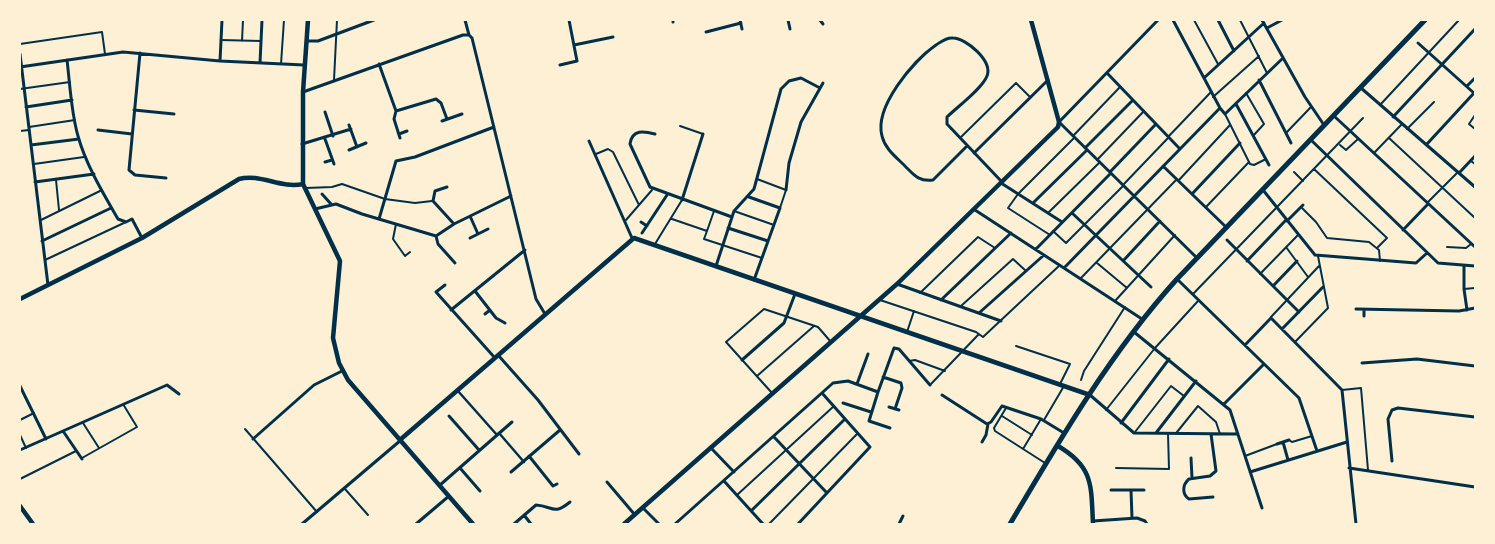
<!DOCTYPE html>
<style>
body{margin:0}
#map{position:relative;width:1495px;height:544px;overflow:hidden;background:#fdf0d5;font-family:"Fira Sans",sans-serif}
canvas{display:block}
.frame{position:absolute;inset:0;border:21px solid #fdf0d5;pointer-events:none}
</style>
<div id="map">
<canvas width="1495" height="544"></canvas>
<div class="frame"></div>
</div>
<script>
const ctx = document.querySelector('canvas').getContext('2d');
ctx.lineJoin = 'round';
function strokePath(path, color, width, dash) {
  ctx.strokeStyle = color;
  ctx.lineWidth = width;
  ctx.lineCap = dash ? 'butt' : 'round';
  ctx.setLineDash(dash || []);
  ctx.stroke(path);
}
strokePath(new Path2D(`
 M1194 20 1218 64
 M1240 20 1267 73
 M221 40 261 41
 M242 41 243 20
 M20 44 102 32 105 54
 M281 64 284 20
 M334 80 337 20
 M20 89 70 82
 M1246 93 1264 124 1253 136
 M1213 97 1259 56
 M1380 105 1459 20
 M1225 114 1250 164 1254 165 1266 159
 M1475 115 1469 124 1475 129
 M680 126 703 134
 M29 127 75 120
 M1407 129 1434 102
 M20 131 29 130
 M1286 133 1311 107
 M1073 136 1120 87
 M1168 137 1211 92
 M960 138 1016 83 1030 97
 M1389 138 1475 218
 M1340 145 1346 150 1358 139
 M1374 153 1402 124
 M596 154 608 149 613 152 639 205
 M1097 160 1144 111
 M1471 161 1475 164
 M34 164 84 157
 M1314 169 1387 238 1378 247
 M1294 172 1303 181
 M757 179 786 190 780 208
 M56 180 59 210
 M1179 180 1230 125
 M1123 185 1168 138
 M306 188 332 187 342 184 385 199 415 203 432 201
 M1428 202 1458 172
 M1206 207 1249 162
 M1301 207 1316 222 1327 238 1369 242 1379 250 1380 261
 M734 211 774 225
 M1048 213 1100 162
 M672 219 707 231 704 239 762 258
 M41 220 102 190
 M626 220 652 190
 M396 224 393 239 405 256 410 252
 M707 231 714 211
 M1053 231 1066 243 1124 185
 M1050 235 1008 208 1018 194 1074 138
 M655 244 682 200
 M1286 247 1308 277
 M1447 247 1466 248 1471 244
 M45 260 126 222
 M1097 263 1127 288
 M1260 274 1298 235
 M1081 278 1177 179
 M1464 289 1475 288
 M920 293 978 237 995 248
 M1193 294 1363 118
 M880 300 976 332 983 337 1060 265
 M1115 301 1175 235
 M961 306 1013 259 1026 271
 M1271 317 1319 266
 M907 332 914 311
 M1295 342 1328 308 1318 256
 M1016 346 1070 364 1060 384
 M909 361 915 360 945 371
 M757 376 814 326
 M1081 380 1084 371 1125 307
 M930 385 978 335
 M1342 390 1361 388 1368 470
 M772 393 726 342 764 309 818 327 831 342
 M1006 408 994 428 995 431 1045 463
 M1106 410 1155 348 1198 301
 M1002 416 1032 435
 M20 420 34 413
 M1044 420 1064 386
 M83 423 99 448
 M245 429 317 512
 M1135 432 1171 386 1184 396
 M1177 432 1198 406 1216 422 1220 434
 M20 435 26 448
 M1289 440 1292 442 1312 436
 M1023 449 1041 419
 M1245 456 1277 444
 M82 458 137 427 123 404
 M1116 468 1169 469 1168 434
 M20 479 76 451
 M345 489 368 515
 M737 495 834 406
 M769 524 858 433`), '#003049', 2);
strokePath(new Path2D(`
 M458 391 497 435
 M499 433 524 462`), '#003049', 2.5);
strokePath(new Path2D(`
 M465 20 469 35
 M673 20V22
 M740 20 742 29
 M788 20 790 29
 M820 20 823 24
 M1158 20 1059 122 1197 258
 M1173 20 1220 108
 M1218 20 1234 51
 M1262 20 1305 97 1324 125
 M1267 28 1282 20
 M706 32 741 23
 M469 35 472 38 536 299 545 314
 M307 41H318L374 20
 M1418 43 1475 94
 M574 45 613 37
 M140 53 129 170 135 175 166 178
 M20 54 48 285
 M67 60C70 84 71 112 78 136 86 165 103 193 118 219L126 222 132 219 142 238
 M220 61 222 20
 M260 63 262 20
 M379 64 396 111 436 99 441 103 447 119
 M560 65 577 61 569 20
 M20 67 123 52 220 61 304 65
 M1107 73 1180 149
 M1204 78 1264 23
 M1259 80 1291 143
 M1467 86 1475 78
 M1361 88 1475 187
 M303 92 463 35H469
 M1236 104 1269 165
 M26 107 72 100
 M134 110 174 114
 M396 111 394 119 400 138
 M325 112 333 136
 M1334 116 1475 247
 M1393 117 1475 29
 M442 121 462 114
 M349 125 357 147
 M98 130 132 134
 M399 134 407 131
 M655 134C644 131 632 129 630 144L650 187 732 217
 M325 139 334 164
 M1311 140 1438 263 1475 266
 M589 141 632 238
 M302 144 351 129
 M1427 144 1474 93
 M31 145 79 139
 M967 146 933 180C919 182 914 175 905 166 896 157 885 149 882 136 874 107 913 61 936 45 941 42 946 37 953 38 966 38 993 61 987 76 982 89 957 107 947 117V124L1002 182
 M1085 148 1133 100
 M349 150 366 143
 M974 153 1048 80
 M325 162 332 160
 M1163 166 1227 228
 M1110 172 1156 124
 M1459 173 1475 156
 M35 182 94 174
 M1001 183 1062 222
 M447 187 435 191 433 201 454 224
 M786 190 789 163 801 122 823 83
 M1263 190 1315 255 1416 263 1427 253
 M322 194 331 204
 M1192 194 1240 143
 M749 197 780 208 754 280
 M682 200 703 134
 M1033 203 1087 150
 M315 209 336 204 362 214 436 236 454 224 511 196
 M975 210 1142 319
 M1072 213 1151 287
 M470 216 478 234
 M379 219 396 161 415 157 494 127
 M1287 221 1303 205
 M641 222 647 226
 M728 228 768 241
 M1403 230 1428 204
 M642 233 667 195
 M436 236 438 244 455 263
 M470 238 488 229
 M1227 240 1299 312
 M42 241 111 208
 M1036 249 1111 173
 M1123 261 1160 221
 M1247 261 1286 220
 M716 266 734 211 754 189 781 89 789 81 801 78 820 88
 M1464 266V289L1467 310
 M1064 268 1220 108 1225 114 1283 58
 M1177 279 1299 398 1317 451
 M897 284 1001 321
 M445 285 436 292 495 358
 M1273 286 1297 261
 M475 291 496 318 505 323
 M941 300 1011 233
 M1356 309 1459 311 1475 308
 M1364 309V316
 M451 310 525 250
 M979 313 1044 255
 M485 314 490 310
 M1282 329 1323 287
 M1134 332 1230 410 1262 508
 M1245 345 1271 318 1342 390 1356 524
 M498 355 538 400 579 454
 M742 360 784 323 795 294
 M1362 363 1417 359 1475 366
 M883 377 901 383 902 388 895 409
 M857 384 868 354
 M20 386 46 439
 M878 392 869 421 890 428
 M942 395 987 424 991 422 1002 406
 M1090 395 1134 433 1238 434
 M843 403 871 412
 M1224 404 1264 364
 M1002 406 1041 419 1064 433
 M889 407 899 410
 M449 416 479 450
 M1121 423 1169 359
 M63 431 82 459
 M1156 433 1196 381
 M1211 434 1216 471 1210 476 1189 479C1182 485 1182 494 1189 499L1213 497
 M774 437 827 493
 M253 439 314 385 342 371
 M982 442 986 435 988 424
 M1283 442 1288 460
 M1277 444 1289 440
 M711 448 734 472
 M20 450 167 385 179 394
 M529 456 553 486 557 484
 M1191 458 1192 478
 M1392 461 1388 419 1392 410 1398 408 1475 417
 M460 468 480 491
 M1349 468 1475 487
 M511 472 560 430
 M1250 472 1347 442
 M724 481 763 524
 M607 482 635 515
 M440 485 512 422
 M1111 490H1144
 M1131 490 1132 518
 M643 508 659 524
 M751 511 845 419
 M524 515 531 524
 M1093 521 1137 518 1145 521 1147 524
 M302 524 401 440
 M416 524 449 496
 M514 524 536 505C553 506 553 516 570 502
 M675 524 833 383 848 381 878 392 894 348 899 349 930 385
 M798 524 870 447 822 393
 M899 524 903 516`), '#003049', 3);
strokePath(new Path2D(`
 M308 20 303 92V184L340 261 333 338 339 363 348 380 473 524
 M20 299 142 238 239 179C260 173 281 189 303 184
 M401 439 634 238 1090 395
 M1058 446C1094 467 1091 486 1093 524
 M20 506 33 524
 M624 524 897 284 1058 127 1059 122 1031 20`), '#003049', 4.5);
strokePath(new Path2D(`
 M1010 524C1060 439 1111 352 1177 279L1425 20`), '#003049', 5);
</script>
